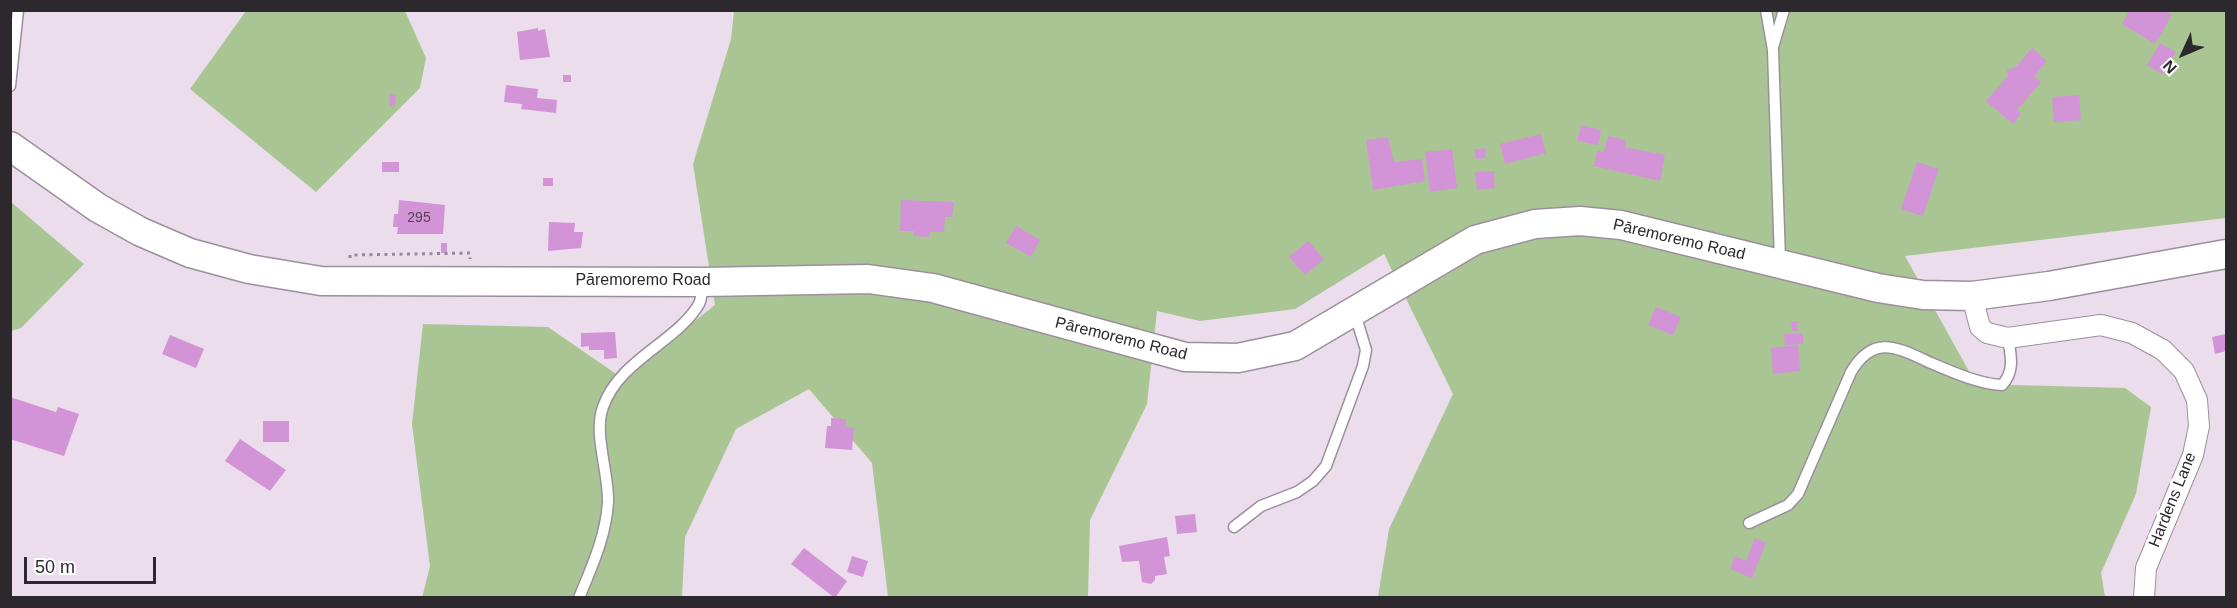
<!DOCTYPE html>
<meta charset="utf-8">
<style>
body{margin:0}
#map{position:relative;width:2237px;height:608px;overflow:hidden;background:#ebddec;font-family:Arial,sans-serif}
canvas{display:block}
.frame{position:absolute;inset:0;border:12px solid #2d282e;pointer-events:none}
.north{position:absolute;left:2153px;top:24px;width:60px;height:60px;-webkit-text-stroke:4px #fff;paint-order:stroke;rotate:226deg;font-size:16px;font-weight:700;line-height:24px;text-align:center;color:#2d282e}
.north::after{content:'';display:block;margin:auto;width:21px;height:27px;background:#2d282e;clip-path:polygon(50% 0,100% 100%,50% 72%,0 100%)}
.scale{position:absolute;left:24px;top:557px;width:132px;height:27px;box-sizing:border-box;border:3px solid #2d282e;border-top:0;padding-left:8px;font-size:18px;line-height:21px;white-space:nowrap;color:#2d282e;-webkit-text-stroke:4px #fff;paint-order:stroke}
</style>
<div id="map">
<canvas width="2237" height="608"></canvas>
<div class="frame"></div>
<div class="north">N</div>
<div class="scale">50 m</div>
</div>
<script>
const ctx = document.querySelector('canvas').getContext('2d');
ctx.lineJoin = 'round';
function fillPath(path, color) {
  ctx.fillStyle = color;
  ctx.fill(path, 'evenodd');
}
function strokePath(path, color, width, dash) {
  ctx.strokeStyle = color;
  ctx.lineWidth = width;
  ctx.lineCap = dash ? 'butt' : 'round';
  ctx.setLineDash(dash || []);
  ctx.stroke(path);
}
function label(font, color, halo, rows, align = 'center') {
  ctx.font = font + ' Arial,sans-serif';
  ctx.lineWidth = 6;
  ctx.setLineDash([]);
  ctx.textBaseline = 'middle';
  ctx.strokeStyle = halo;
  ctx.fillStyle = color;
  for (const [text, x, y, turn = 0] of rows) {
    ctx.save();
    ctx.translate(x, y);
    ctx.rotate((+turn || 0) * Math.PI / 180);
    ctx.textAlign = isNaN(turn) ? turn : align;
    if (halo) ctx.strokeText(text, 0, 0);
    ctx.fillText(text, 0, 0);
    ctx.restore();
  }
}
fillPath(new Path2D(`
 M246 11H405L426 58 420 88 316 192 190 89Z
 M734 11H2226V218L1905 256 1976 384 2125 388 2151 407 2136 494 2101 573 2105 597H1378L1389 529 1453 394 1384 254 1295 309 1200 321 1157 311 1147 404 1090 520 1088 597H888L872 463 809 389 736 429 685 537 682 597 422 598 430 566 412 424 423 324 548 327 622 378 715 305 693 164 731 39Z
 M11 202 84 264 21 328 11 331Z`), '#aac594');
fillPath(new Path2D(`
 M2130 10H2164L2172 15 2155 44 2122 24Z
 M538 28V31L545 29 550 57 520 60 517 32Z
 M2160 43 2176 52 2162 74 2147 65Z
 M2032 48 2047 61 2034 76 2041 82 2017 110 2021 114 2013 124 1986 101 2008 76 2007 70 2016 67Z
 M563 75H571V82H563Z
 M506 85 538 89 537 98 557 100 556 113 521 109 522 104 504 102Z
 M390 94 396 95 395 106H389Z
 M2079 95 2081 120 2054 122 2052 97Z
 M1581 125 1601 130 1598 145 1577 141Z
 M1541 134 1546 153 1505 164 1500 144Z
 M1608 136 1626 140 1625 147 1665 155 1660 181 1594 166 1597 151 1604 152Z
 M1388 137 1394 162 1422 159 1425 181 1373 190 1366 140Z
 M1485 148 1486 158 1476 159 1474 150Z
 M1452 149 1457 188 1430 192 1425 152Z
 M382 162H399V172H382Z
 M1917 162 1939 169 1923 216 1901 209Z
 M1494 171 1495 188 1477 190 1475 172Z
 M543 178H553V186H543Z
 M399 200 445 205 443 234H397L398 227H393L394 214H398Z
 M901 200 954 202 952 217H945L944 232H930L929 237 914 236V231H900Z
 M549 222 575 223 574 232H583L581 248 548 251Z
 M1016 226 1040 240 1031 257 1006 243Z
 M1308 241 1324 259 1305 275 1289 257Z
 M441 243H447V253H441Z
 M1656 307 1681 317 1673 335 1648 325Z
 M1791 321H1797L1798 331H1792Z
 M615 332 617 358 604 359V350H589V346L581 347V333Z
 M1784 334H1803V344L1785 345Z
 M2226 334V351L2215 354 2212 337Z
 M170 335 204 349 196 368 162 354Z
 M1798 345 1800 371 1773 374 1771 348Z
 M10 397 56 412 58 407 79 414 64 456 10 439Z
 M831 418 846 419V427L854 428 852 450 825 448 827 426H831Z
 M263 421H289V442H263Z
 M240 439 286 470 270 491 225 461Z
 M1195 514 1197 532 1177 534 1175 516Z
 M1167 537 1170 556 1164 557 1167 574 1155 576V580L1151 584 1142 582 1139 561 1122 562 1119 546Z
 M1755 538 1766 543 1752 578 1730 569 1735 556 1746 561Z
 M804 548 847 581 835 598 791 564Z
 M852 556 868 561 863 577 847 572Z`), '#d293d7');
const lane = new Path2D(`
 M1766 10 1773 50 1780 261
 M1773 47 1784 10
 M10 86 18 10
 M1749 523 1788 505 1798 494 1851 372C1874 333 1898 348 1931 363 1952 372 1979 384 2002 385 2015 371 2011 356 2008 338
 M1234 527 1261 506 1297 492 1313 481 1326 466 1363 366 1366 350 1355 314
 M579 598C592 566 606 536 608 502 609 473 593 433 603 407 619 360 677 342 699 304 702 298 702 289 703 282`);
const street = new Path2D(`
 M1972 296 1980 327 1987 333 2008 338 2101 325 2132 333 2163 350 2184 371 2197 400 2199 426 2193 455 2146 568 2144 598`);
const secondary = new Path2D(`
 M10 146 98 208 141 232 190 253 249 269 321 281 703 282 868 279 933 288 1185 357 1238 358 1295 346 1475 240 1535 224 1580 221 1621 225 1878 288 1923 295 1972 296 2049 286 2226 254`);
strokePath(lane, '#9c8f9d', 13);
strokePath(street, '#9c8f9d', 22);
strokePath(secondary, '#9c8f9d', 31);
strokePath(new Path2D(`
 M350 258V255L470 253V259`), '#938994', 3, [3, 4.5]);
strokePath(lane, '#fff', 10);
strokePath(street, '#fff', 20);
strokePath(secondary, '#fff', 28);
label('14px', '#564358', null, [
 ["295",419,218]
]);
label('16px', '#2d282e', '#fff', [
 ["Pāremoremo Road",1679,240,13],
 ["Pāremoremo Road",643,281],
 ["Pāremoremo Road",1121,339,14],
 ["Hardens Lane",2173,500,-68]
]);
</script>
